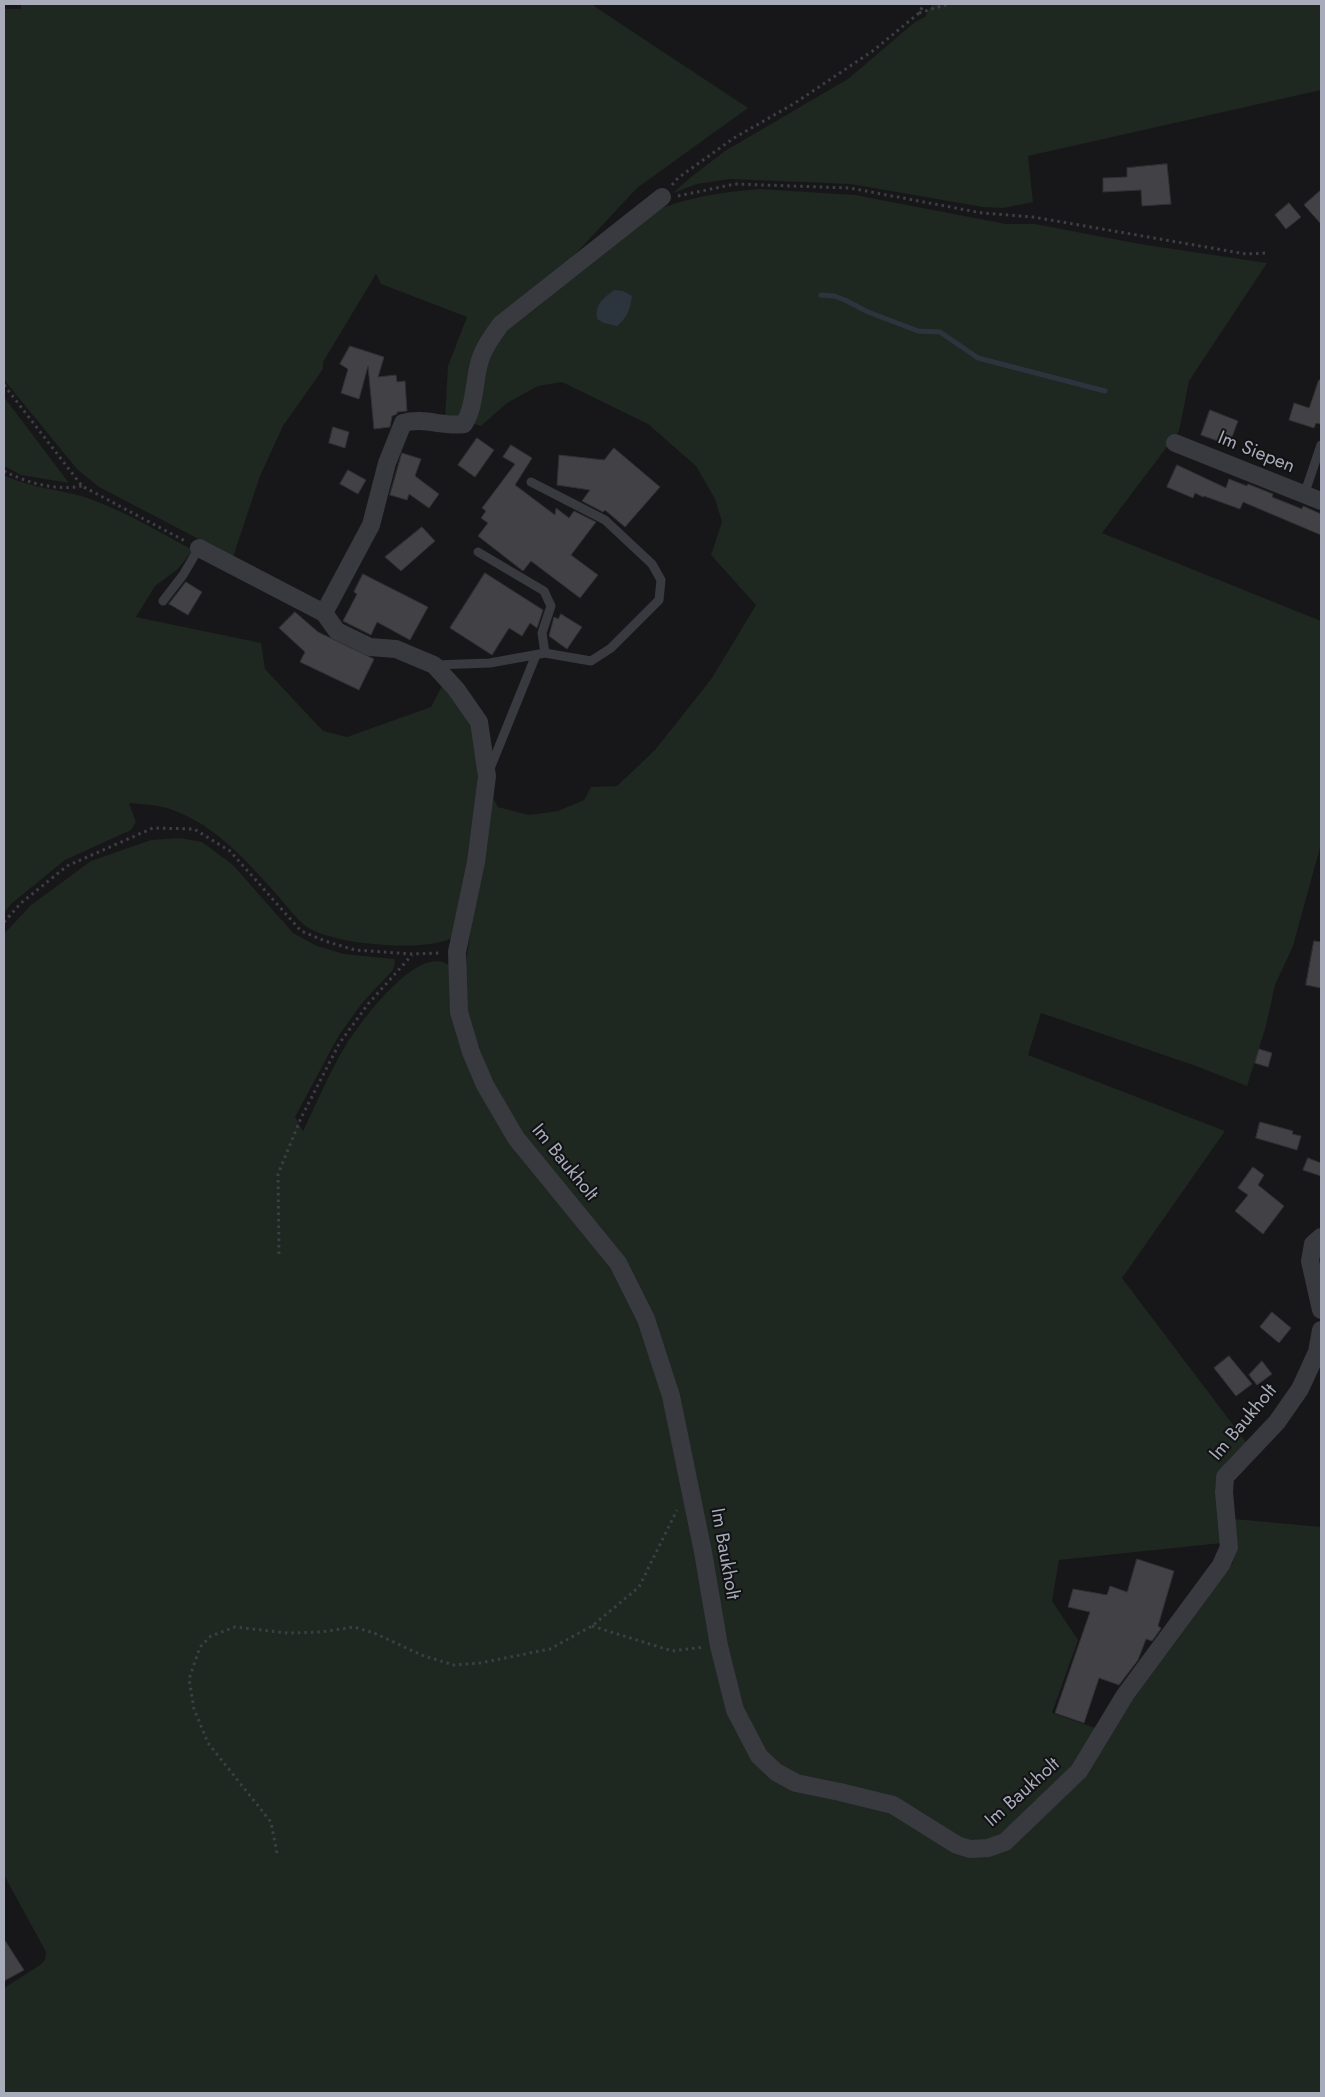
<!DOCTYPE html>
<style>
body{margin:0}
#map{position:relative;width:1325px;height:2097px;overflow:hidden;background:#171719;font-family:Jost,sans-serif}
canvas{display:block}
.frame{position:absolute;inset:0;border:5px solid #a8acba;pointer-events:none}
</style>
<div id="map">
<canvas width="1325" height="2097"></canvas>
<div class="frame"></div>
</div>
<script>
const ctx = document.querySelector('canvas').getContext('2d');
ctx.lineJoin = 'round';
function fillPath(path, color) {
  ctx.fillStyle = color;
  ctx.fill(path, 'evenodd');
}
function strokePath(path, color, width, dash) {
  ctx.strokeStyle = color;
  ctx.lineWidth = width;
  ctx.lineCap = dash ? 'butt' : 'round';
  ctx.setLineDash(dash || []);
  ctx.stroke(path);
}
function label(font, color, halo, rows, align = 'center') {
  ctx.font = font + ' Jost,sans-serif';
  ctx.lineWidth = 4;
  ctx.setLineDash([]);
  ctx.textBaseline = 'middle';
  ctx.strokeStyle = halo;
  ctx.fillStyle = color;
  for (const [text, x, y, turn = 0] of rows) {
    ctx.save();
    ctx.translate(x, y);
    ctx.rotate((+turn || 0) * Math.PI / 180);
    ctx.textAlign = isNaN(turn) ? turn : align;
    if (halo) ctx.strokeText(text, 0, 0);
    ctx.fillText(text, 0, 0);
    ctx.restore();
  }
}
fillPath(new Path2D(`
 M21 4H595L594 6 748 108 637 188 567 263 494 326 462 415 445 418 448 366 467 317 381 284 376 274 323 362V369L283 426 260 476 233 557 99 487 77 469 4 380V9H21Z
 M932 4H1321V90L1028 156 1033 202 1003 208 983 207 850 184 730 179 697 184 673 193 691 177 725 151 848 79 915 22 925 17Z
 M760 189 855 195 1006 224H1035L1140 244 1267 263 1189 381 1179 431 1102 533 1321 621V844L1293 946 1275 985 1266 1026 1247 1086 1196 1066 1041 1013 1028 1055 1225 1131 1122 1278 1246 1442 1221 1469 1215 1484 1222 1543 1059 1560 1052 1601 1078 1640 1052 1713 1098 1729 1073 1768 1003 1836 974 1842 953 1836 928 1816 900 1800 810 1780 787 1770 765 1751 741 1708 646 1304 531 1148 497 1095 469 1020 465 1001V970L490 792 498 807 529 815 558 811 584 800 591 787 617 786 655 750 712 678 756 605 711 555 722 522 715 499 696 466 648 424 562 382 538 386 507 403 481 426 475 424 484 365 493 344 515 321 650 213C685 197 722 192 760 189Z
 M4 397 69 483 21 475 4 466Z
 M4 475C32 489 64 489 93 500 128 513 161 533 193 550L178 569 155 586 136 617 261 643 265 669 323 731 347 737 431 707 442 686 459 705 474 733 479 760 471 860 454 937C428 953 333 945 307 927 295 918 281 899 271 888 240 854 212 823 167 808 155 805 141 804 129 803L136 822 131 830 65 860 11 904 4 913Z
 M180 838 202 842 233 865 293 933 317 946 344 954 394 959 395 963 393 970 363 1002 339 1035 295 1117 303 1131C317 1103 329 1072 346 1045 360 1023 420 939 451 967L466 1058 609 1263 643 1327 664 1394 755 1761 882 1807 992 1855 1129 1704 1232 1564 1238 1546 1234 1519 1321 1527V2093H4V1988L40 1965 45 1960 46 1952 4 1875V934L31 905 91 861 151 840Z`), '#1e2720');
fillPath(new Path2D(`
 M614 290 623 291 632 296C630 309 628 317 617 326L604 323 597 319C595 303 603 299 614 290Z`), '#2c353e');
strokePath(new Path2D(`
 M821 295 834 296 845 300 868 312 918 331 940 332 978 358 1105 391`), '#2c353e', 5);
const building = new Path2D(`
 M1167 164 1171 204 1142 206 1141 190 1103 192V178L1127 177V168Z
 M1321 190V224L1304 205Z
 M1289 203 1301 217 1286 229 1275 215Z
 M350 346 384 357 378 377 396 375 397 382 405 381 407 411 397 412V414L392 416 390 427 374 429 368 366 359 399 341 393 348 369 340 364Z
 M1319 380H1321V424L1316 423 1314 428 1289 420 1294 403 1309 408Z
 M1210 410 1238 421 1229 445 1201 435Z
 M333 427 349 432 345 448 329 443Z
 M477 438 494 450 475 477 458 465Z
 M511 445 532 458 515 485 555 515 556 508 569 518 574 511 596 522 571 555 598 575 580 598 531 561 523 571 478 536 488 523 481 518 486 511 482 508 515 464 503 457Z
 M614 448 660 487 625 527 605 510 603 512 582 501 590 490 557 485 559 455 604 460Z
 M402 453 421 459 415 476 439 494 429 508 409 494 407 500 390 495Z
 M1177 465 1226 488 1229 479 1247 486 1248 484 1273 494 1272 497 1302 509 1303 506 1321 514V535L1243 502 1240 509 1204 496 1203 497 1195 493 1193 498 1167 487Z
 M348 470 366 480 358 494 340 484Z
 M422 527 435 541 401 571 385 557Z
 M485 573 543 610 537 628 530 623 522 636 509 628 492 655 450 628Z
 M363 574 428 607 410 640 377 622 371 635 343 621 357 594 354 592Z
 M186 582 202 592 188 615 169 604Z
 M295 612 318 632 374 659 359 690 300 662 305 652 279 628Z
 M561 614 582 627 567 649 549 636 554 617 558 619Z
 M1314 941 1321 942V988L1306 985Z
 M1259 1049 1272 1053 1268 1067 1255 1063Z
 M1260 1122 1293 1131 1292 1134 1301 1136 1297 1150 1256 1138Z
 M1308 1158 1321 1163V1176L1303 1170Z
 M1253 1167 1264 1175 1258 1185 1284 1206 1263 1234 1235 1211 1248 1195 1238 1188Z
 M1272 1312 1291 1328 1279 1343 1260 1327Z
 M1229 1356 1252 1384 1236 1396 1214 1368Z
 M1262 1361 1272 1374 1257 1385 1249 1375Z
 M1137 1559 1174 1571 1158 1626 1161 1628 1160 1630 1152 1641 1146 1639 1138 1660 1119 1685 1099 1678 1084 1723 1055 1713 1090 1612 1068 1607 1073 1589 1107 1595 1110 1586 1127 1592Z
 M4 1939 24 1970 4 1981Z`);
fillPath(building, '#414146');
strokePath(building, '#313135', 1);
strokePath(new Path2D(`
 M919 13 948 4
 M672 185 678 178 734 138 795 103 874 50 919 13 924 4
 M678 196 735 184 850 188 982 213 1033 217 1246 254 1267 253
 M4 385 82 486 185 541
 M4 471C27 483 56 491 82 486
 M4 922 21 903 67 866 153 828 194 829 230 851 301 931 325 941 355 950 412 954 441 953
 M279 1254 278 1174 301 1118 339 1044 368 1004 412 955
 M592 1626 672 1651 704 1647
 M277 1853 271 1822 208 1743 194 1709 189 1679 200 1647 211 1636 235 1627 288 1633 321 1632 354 1627 374 1633 424 1656 454 1665 480 1663 550 1649 592 1626 639 1587 677 1510`), '#3d3f45', 3, [2.5, 4]);
strokePath(new Path2D(`
 M531 482 605 520 652 564 661 580 659 600 611 648 591 661 545 653
 M1304 495 1321 445
 M163 601 183 575 199 548
 M434 665 490 663 545 653 542 633 551 606 544 591 478 552
 M489 771 536 655`), '#393a40', 9);
strokePath(new Path2D(`
 M1175 443 1321 501
 M199 548 324 613 337 631 370 647 396 649 434 665 456 689 479 722 487 776 476 862 457 952 459 1012 471 1052 485 1085 516 1138 618 1263 646 1319 671 1396 703 1552 719 1646 735 1710 759 1756 776 1772 796 1783 840 1792 893 1805 957 1845 970 1849 988 1848 1005 1842 1079 1771 1125 1695 1221 1565 1229 1547 1224 1492 1225 1477 1277 1422 1300 1389 1317 1352 1321 1330
 M324 613 371 525 387 463 403 423C424 417 443 427 464 424 474 408 474 387 478 368 481 351 491 338 501 324L662 197
 M1321 1237 1313 1244 1310 1261 1321 1310`), '#393a40', 18);
label('19px', '#a8acba', '#121214', [
 ["Im Siepen",1256,453,22],
 ["Im Baukholt",564,1163,51],
 ["Im Baukholt",1244,1423,-50],
 ["Im Baukholt",724,1554,80],
 ["Im Baukholt",1023,1793,-42]
]);
</script>
